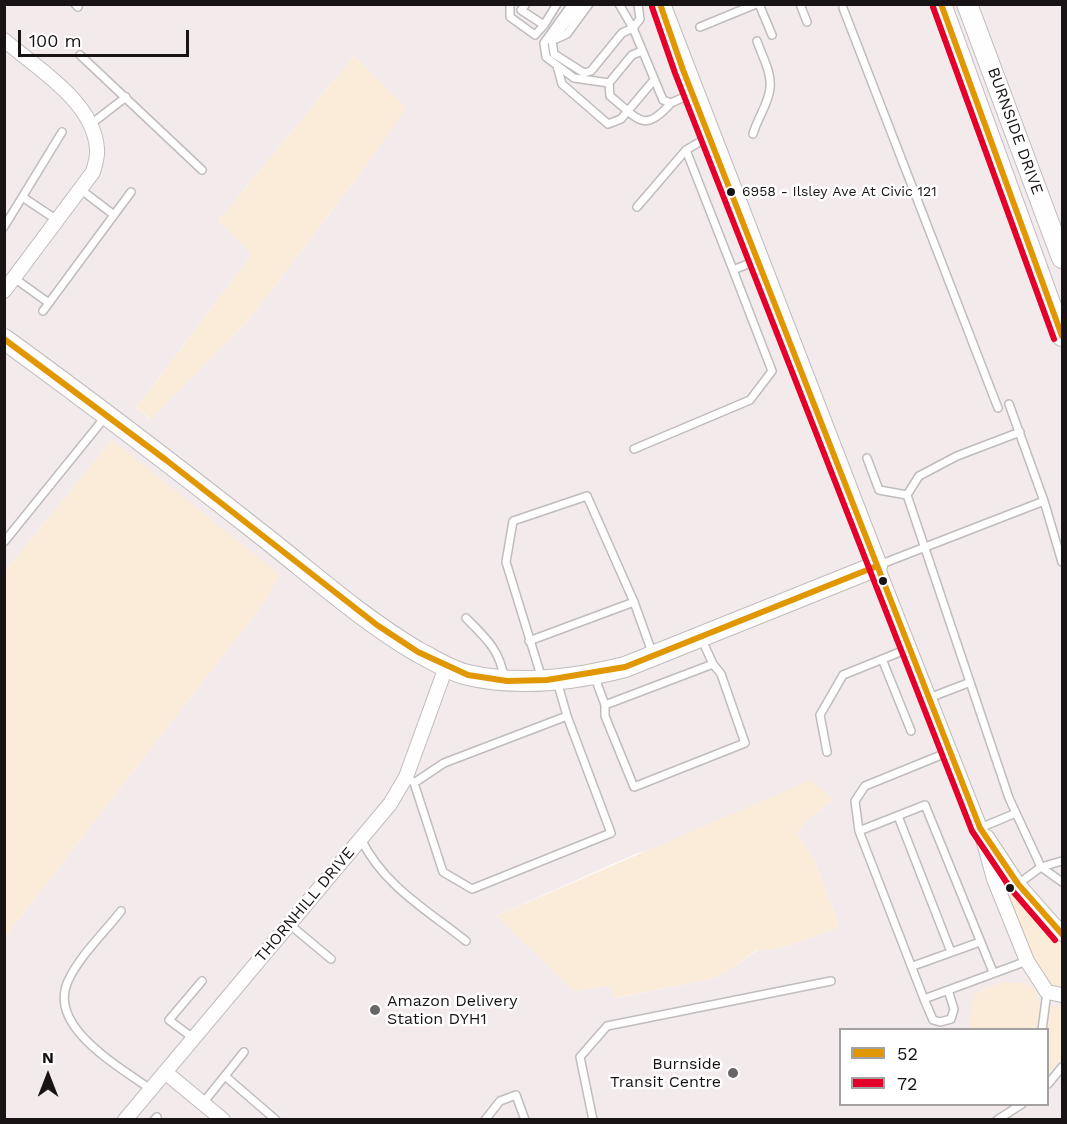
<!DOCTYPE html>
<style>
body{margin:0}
#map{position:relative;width:1067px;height:1124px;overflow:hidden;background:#fdfbfb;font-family:"Work Sans",sans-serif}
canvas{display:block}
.frame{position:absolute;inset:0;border:6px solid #181415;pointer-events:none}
.legend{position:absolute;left:839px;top:1028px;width:210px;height:78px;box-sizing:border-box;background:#fff;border:2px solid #a3a1a1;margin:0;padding:8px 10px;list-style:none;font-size:18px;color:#181415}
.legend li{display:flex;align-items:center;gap:12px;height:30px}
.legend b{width:30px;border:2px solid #a3a1a1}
.north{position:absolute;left:18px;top:1046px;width:60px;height:60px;-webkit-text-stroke:4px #fff;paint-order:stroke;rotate:0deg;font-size:16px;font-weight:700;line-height:24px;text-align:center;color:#181415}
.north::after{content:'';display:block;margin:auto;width:21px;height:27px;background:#181415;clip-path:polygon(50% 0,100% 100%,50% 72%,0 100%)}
.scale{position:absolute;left:18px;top:30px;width:171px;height:27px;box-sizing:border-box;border:3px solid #181415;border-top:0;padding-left:8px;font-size:18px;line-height:21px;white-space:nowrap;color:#181415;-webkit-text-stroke:4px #fff;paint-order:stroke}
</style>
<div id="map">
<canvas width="1067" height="1124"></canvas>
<div class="frame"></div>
<ul class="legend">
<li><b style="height:8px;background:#e19702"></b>52</li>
<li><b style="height:8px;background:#e4002b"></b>72</li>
</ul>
<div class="north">N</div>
<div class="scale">100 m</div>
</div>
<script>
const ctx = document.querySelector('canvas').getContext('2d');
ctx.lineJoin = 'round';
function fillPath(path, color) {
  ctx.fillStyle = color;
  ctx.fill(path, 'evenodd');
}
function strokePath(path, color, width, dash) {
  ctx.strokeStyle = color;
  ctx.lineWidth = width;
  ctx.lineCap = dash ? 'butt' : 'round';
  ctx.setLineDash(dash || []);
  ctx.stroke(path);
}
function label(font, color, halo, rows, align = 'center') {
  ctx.font = font + ' "Work Sans",sans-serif';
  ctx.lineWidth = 5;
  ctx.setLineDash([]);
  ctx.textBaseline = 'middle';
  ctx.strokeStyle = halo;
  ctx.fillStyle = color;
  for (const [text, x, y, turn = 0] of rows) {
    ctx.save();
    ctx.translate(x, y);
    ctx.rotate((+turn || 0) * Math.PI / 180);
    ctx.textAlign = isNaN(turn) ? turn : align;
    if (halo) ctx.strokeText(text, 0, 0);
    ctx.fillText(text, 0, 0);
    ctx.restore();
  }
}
fillPath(new Path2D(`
 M5 5H1062V1119H5V937L266 600 112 440 5 571ZM354 56 405 108 368 163 252 316 150 419 136 408 252 254 218 221ZM834 799 807 820 796 834 813 857 837 920 836 929 774 950H758L732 968 711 979 615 998 609 986 496 916 635 854ZM840 1030H1048V1104H840Z`), '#f3eaeb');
fillPath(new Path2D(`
 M354 56 406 108 368 163 252 316 151 419 136 408 252 254 218 221Z
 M112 440 279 574 266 600 5 937V571Z
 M810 780 834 799 807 820 796 834 813 857 837 920 836 929 774 950H757L732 968 711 979 614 998 609 986 574 991 496 916Z
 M1004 873 1062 943V989C1050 988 1044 978 1037 968L1001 874Z
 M1000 983H1026L1036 990 1043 1015 1040 1029 971 1030 970 1019 974 994Z
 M1048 1005 1062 1008V1057L1048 1076Z`), '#fbecda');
const lane = new Path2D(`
 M75 4 78 7
 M510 4V17L535 35 544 25
 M526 4 521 10 544 25 557 4
 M572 4 544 43 546 57 574 78 609 83
 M581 4 552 41 554 54 584 73 591 71 622 33 633 28 640 19 638 4
 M619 4 633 28 663 100 671 103 693 93
 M759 4 772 35
 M800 4 807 22
 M843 8 998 408
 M700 27 756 4
 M556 39 567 34 589 4
 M642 51 632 55 609 83 610 96C638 118 643 135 671 103
 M80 55 202 170
 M557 66 562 84 608 124 621 119 654 80
 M91 124 126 97
 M753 134C757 119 769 103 770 88 772 73 762 56 757 41
 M708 137 686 150 733 270 758 260
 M80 189 114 215
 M24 198 57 220
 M637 207 686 150
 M4 227 62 132
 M14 278 49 303
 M43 311 131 192
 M1009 404 1044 501 1062 562
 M634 449 750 400 772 371 733 270
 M867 458 879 490 907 495 1009 798 1041 867 1062 882
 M907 495 919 476 957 456 1020 432
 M4 542 106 416
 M879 565 1044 501
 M466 618C485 637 501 651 504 679
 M529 641 634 602
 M882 659 911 731
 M594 675 605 705 713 664 702 640
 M542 679 506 562 513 521 587 496 634 602 653 655
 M929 698 968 683
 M605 705V716L634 787 745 743 721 674 713 664
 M951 751 865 786 855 801 859 831 924 999 1027 961
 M827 752 820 715 843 675 910 648
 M411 780 414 783 444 763 567 716 557 681
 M414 783 443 872 472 889 611 833 567 716
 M898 816 951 952
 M980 828 1016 813
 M859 831 925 805 993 972
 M361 839C383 885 427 910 466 941
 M1018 884 1041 867 1062 861
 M121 911C104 933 80 955 68 981 47 1027 119 1066 150 1089
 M289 924 331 959
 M913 966 980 942
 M924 999 933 1020 940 1022 951 1019 954 1009 948 990
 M1042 1030 1047 992
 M193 1038 169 1020 202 981
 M225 1076 276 1120
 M1048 1084 1062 1067
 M203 1103 244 1052
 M154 1120 157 1117
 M485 1120 500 1101 516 1095 525 1120
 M593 1120 580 1057 607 1026 831 981
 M997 1120 1022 1104`);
const street = new Path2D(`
 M4 40C38 69 94 102 97 149 98 156 95 165 93 172L4 291
 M877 566 980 828 994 879 1027 961 1047 992 1062 995
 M987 837 1018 884 1062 934
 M165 1072 223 1120
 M125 1120 390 804 406 777 446 667`);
const secondary = new Path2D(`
 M941 4 1062 336
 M967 4 1062 258
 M4 339C92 403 177 468 262 535 313 575 362 619 418 652 434 660 450 671 468 675 520 687 574 680 625 667L877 566 660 4`);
strokePath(lane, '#bfbcbc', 10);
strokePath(street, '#bfbcbc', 16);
strokePath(secondary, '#bfbcbc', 22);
strokePath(lane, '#fffefe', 7);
strokePath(street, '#fffefe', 14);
strokePath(secondary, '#fffefe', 20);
strokePath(new Path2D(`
 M660 4 683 70 980 828 1018 884 1062 934
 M941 4 1062 336
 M4 339 166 460 377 625 418 652 468 675 507 681 547 680 625 667 877 566`), '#e19702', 6);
strokePath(new Path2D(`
 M652 7 675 73 972 831 1011 889 1055 940
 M933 7 1054 339`), '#e4002b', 6);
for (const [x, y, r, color] of [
 [731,192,5,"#181415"],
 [883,581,5,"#181415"],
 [1010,888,5,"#181415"],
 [375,1010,6,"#686566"],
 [733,1073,6,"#686566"]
]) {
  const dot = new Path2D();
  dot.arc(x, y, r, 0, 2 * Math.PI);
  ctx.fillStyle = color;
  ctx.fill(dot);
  strokePath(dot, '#fff', 2);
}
label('14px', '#181415', '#fff', [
 ["6958 - Ilsley Ave At Civic 121",742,192]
], 'left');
label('16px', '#181415', '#fff', [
 ["BURNSIDE DRIVE",1015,131,70],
 ["THORNHILL DRIVE",305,905,-50]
]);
label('16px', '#181415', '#fff', [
 ["Amazon Delivery",387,1001],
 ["Station DYH1",387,1019],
 ["Burnside",721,1064,"right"],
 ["Transit Centre",721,1082,"right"]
], 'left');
</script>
